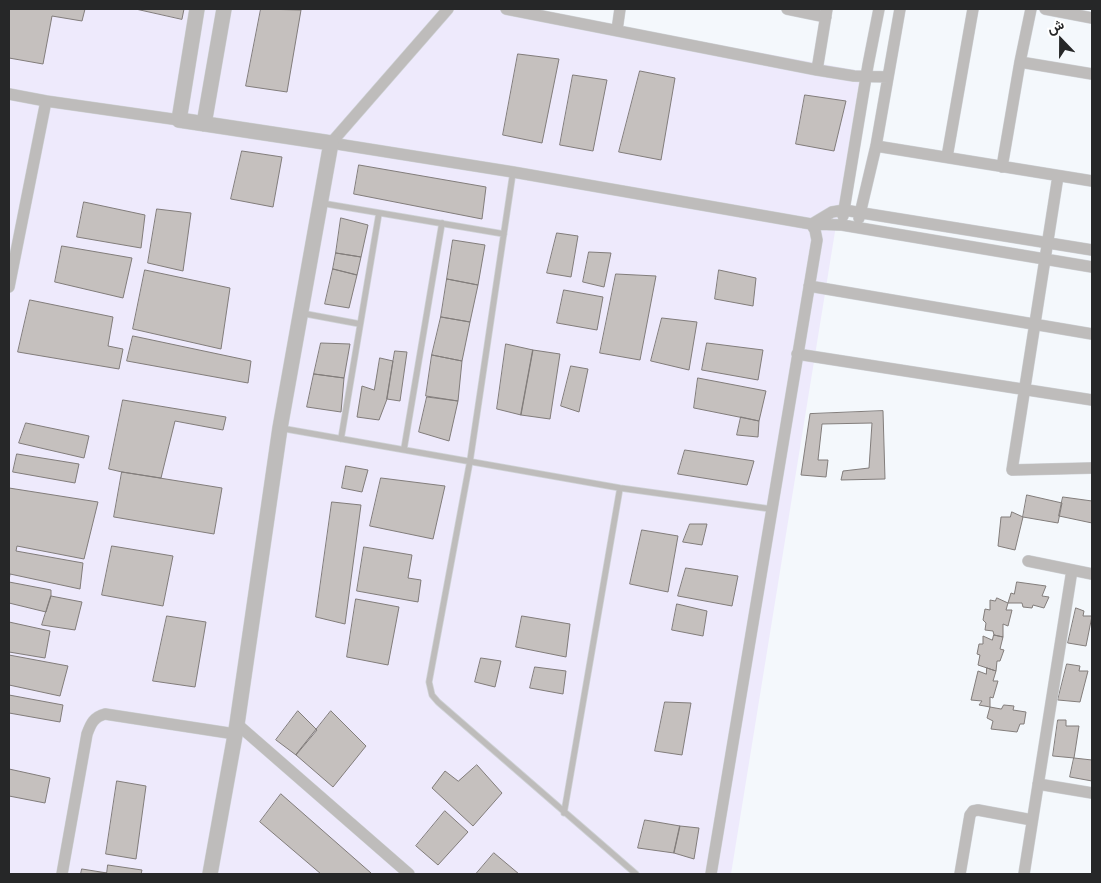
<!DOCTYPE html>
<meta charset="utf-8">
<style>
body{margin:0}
#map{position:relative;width:1101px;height:883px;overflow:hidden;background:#f4f8fc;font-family:Ubuntu,Vazirmatn,sans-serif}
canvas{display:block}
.frame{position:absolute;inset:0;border:10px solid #262728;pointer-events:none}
.north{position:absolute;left:1036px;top:15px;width:50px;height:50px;-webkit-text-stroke:4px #fff;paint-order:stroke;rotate:338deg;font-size:14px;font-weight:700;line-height:20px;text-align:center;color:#262728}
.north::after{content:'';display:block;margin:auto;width:18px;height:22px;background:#262728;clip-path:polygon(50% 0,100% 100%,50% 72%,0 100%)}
</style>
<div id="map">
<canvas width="1101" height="883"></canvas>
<div class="frame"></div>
<div class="north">ش</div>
</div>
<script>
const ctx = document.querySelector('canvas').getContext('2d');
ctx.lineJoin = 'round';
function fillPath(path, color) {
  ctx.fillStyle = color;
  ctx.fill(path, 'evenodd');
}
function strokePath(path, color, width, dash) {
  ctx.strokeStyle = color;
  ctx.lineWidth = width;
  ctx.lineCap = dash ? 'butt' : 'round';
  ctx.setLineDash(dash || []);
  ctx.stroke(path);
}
fillPath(new Path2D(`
 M9 9H520L861 71 731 874H9Z`), '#eeeafc');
const building = new Path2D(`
 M9 9H85L82 21 52 16 43 64 9 58Z
 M136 9H184L182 19Z
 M261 9 301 10 287 92 246 86Z
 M518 54 559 59 542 143 503 135Z
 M640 71 675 78 661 160 619 152Z
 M573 75 607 80 593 151 560 145Z
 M805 95 846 101 834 151 796 144Z
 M242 151 282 157 273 207 231 199Z
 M359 165 486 187 482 219 354 194Z
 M84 202 145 215 141 248 77 237Z
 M157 209 191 213 183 271 148 263Z
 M341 218 368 225 361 257 336 253Z
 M557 233 578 236 571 277 547 273Z
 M453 240 485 245 478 285 447 279Z
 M62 246 132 258 123 298 55 282Z
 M589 252 611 253 604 287 583 282Z
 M336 253 361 257 357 275 333 269Z
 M333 269 357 275 349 308 325 304Z
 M145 270 230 288 221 349 133 329Z
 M719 270 756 278 753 306 715 299Z
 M616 274 656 276 640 360 600 353Z
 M447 279 478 285 470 322 441 317Z
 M564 290 603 297 597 330 557 323Z
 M30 300 113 317 108 346 123 349 119 369 18 352Z
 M441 317 470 322 462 361 432 355Z
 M662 318 697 322 689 370 651 361Z
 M133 336 251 361 248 383 127 361Z
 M321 343 350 344 344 378 314 374Z
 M707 343 763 350 758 380 702 370Z
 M506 344 533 350 521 415 497 409Z
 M533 350 560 354 550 419 521 415Z
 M395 351 407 352 400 401 387 399Z
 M432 355 462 361 458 401 426 396Z
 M380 358 393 361 387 399 379 420 357 417 362 386 374 390Z
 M571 366 588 369 579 412 561 406Z
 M314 374 344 378 341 412 307 407Z
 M698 378 766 391 759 421 694 408Z
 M427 397 458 401 449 441 419 432Z
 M123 400 226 417 223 430 175 421 161 478 122 472 109 469Z
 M883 411 885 479 841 480 843 471 869 468 872 423 822 424 818 460H828L826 477 801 475 810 414Z
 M741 417 759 421 758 437 737 435Z
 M26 423 89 436 84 458 19 443Z
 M685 450 754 461 747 485 678 474Z
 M17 454 79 464 75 483 13 472Z
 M346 466 368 470 362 492 342 488Z
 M122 472 222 488 214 534 114 517Z
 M381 478 445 486 433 539 370 526Z
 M9 488 98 502 84 559 17 546 16 551 83 563 80 589 10 574 9 581Z
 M1027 495 1062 503 1058 523 1023 517Z
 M1063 497 1092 501V523L1059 516Z
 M332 502 361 505 345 624 316 617Z
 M1012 512 1023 517 1015 550 998 546 1001 517H1010Z
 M690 524H707L702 545 683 542Z
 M642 530 678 536 668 592 630 584Z
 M112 546 173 556 163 606 102 595Z
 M364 547 412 555 408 578 421 580 418 602 357 591Z
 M686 568 738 576 732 606 678 596Z
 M9 582 51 590V596L46 612 9 603Z
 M1017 582 1046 586 1042 596 1049 597 1044 608 1033 605 1032 608 1023 607 1022 603H1008L1011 593 1014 594Z
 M51 596 82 602 75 630 42 625Z
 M997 598 1008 603 1006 610H1012L1008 626 1003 624V637L994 635 993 631 985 630 986 623 983 620 985 609 990 610V600L995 601Z
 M356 599 399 607 388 665 347 657Z
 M677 604 707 611 703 636 672 630Z
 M1076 608 1084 611 1083 616H1092L1086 646 1068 643Z
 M167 616 206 622 195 687 153 681Z
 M522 616 570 624 566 657 516 647Z
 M9 622 50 631 45 658 9 652Z
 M994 635 1003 637 1000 649 1004 650 1000 661H997L996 671 978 665 980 655 977 654 979 644H983V636L992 640Z
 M9 655 68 666 60 696 9 685Z
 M481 658 501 661 495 687 475 682Z
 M1067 664 1080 666 1079 671H1088L1080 702 1058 700Z
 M535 667 566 671 563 694 530 688Z
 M987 668 996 671 993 681H998L993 698 990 697V707L979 705 982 701 971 700 978 671 986 674Z
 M9 695 63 705 60 722 9 713Z
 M665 702 691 703 682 755 655 751Z
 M1004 705 1014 706 1013 710 1026 712 1024 724H1020L1017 732 991 729 993 721 987 718 990 707 1001 709Z
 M298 711 317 730 296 755 276 740Z
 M331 711 366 746 333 787 296 755Z
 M1058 720H1066V726H1079L1074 758 1053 756Z
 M1074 758 1092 760V781L1070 777Z
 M477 765 502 793 473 826 432 788 445 771 458 781Z
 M9 769 50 778 45 803 9 796Z
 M117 781 146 786 136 859 106 854Z
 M281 794 371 873 370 874H321L260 822Z
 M445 811 468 832 438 865 416 846Z
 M645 820 680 826 674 853 638 848Z
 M680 826 699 828 694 859 674 853Z
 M494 853 519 874H476Z
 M108 865 142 870 141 874H107Z
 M82 869 107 873 81 874Z`);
fillPath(building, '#c5c0be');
strokePath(building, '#827d7b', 1);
const service = new Path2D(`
 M513 172 470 461 429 682 432 695 438 702 636 874
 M321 203 504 234
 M301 313 360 324
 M280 428 620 488 771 509
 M341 439 379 213
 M404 449 442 223
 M564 813 620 488`);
const minor = new Path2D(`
 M506 9 817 70 854 76 888 77
 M787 9 826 17
 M1045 9 1092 18
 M617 30 620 9
 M1020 62 1092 74
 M817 70 827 9
 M9 94 46 101 179 120
 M331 143 513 172 811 224 842 225 1092 267
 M331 143 448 9
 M876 146 1092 181
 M947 157 973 9
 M1002 167 1020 62 1031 9
 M1058 176 1012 470 1092 468
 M843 216 868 65 879 9
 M859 218 876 146 900 9
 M812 224 832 212 844 210 1092 250
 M809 286 1092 334
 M9 287 46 101
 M797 354 1092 400
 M1028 561 1092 574
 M237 724 409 874
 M1038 784 1092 793
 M62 874 87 734C91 723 94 717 105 714L235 734
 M711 874 817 240 815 230 811 224
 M960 874 970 815 973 811 978 810 1032 820
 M1024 874 1072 570`);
const tertiary = new Path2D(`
 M197 9 179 120 331 143 280 428 237 724 210 874
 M204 124 224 9`);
strokePath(service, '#cfd2d6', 7);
strokePath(minor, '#cfd2d6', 12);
strokePath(tertiary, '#cfd2d6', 16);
strokePath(service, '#bebcbb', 5.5);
strokePath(minor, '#bebcbb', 11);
strokePath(tertiary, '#bebcbb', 15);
</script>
